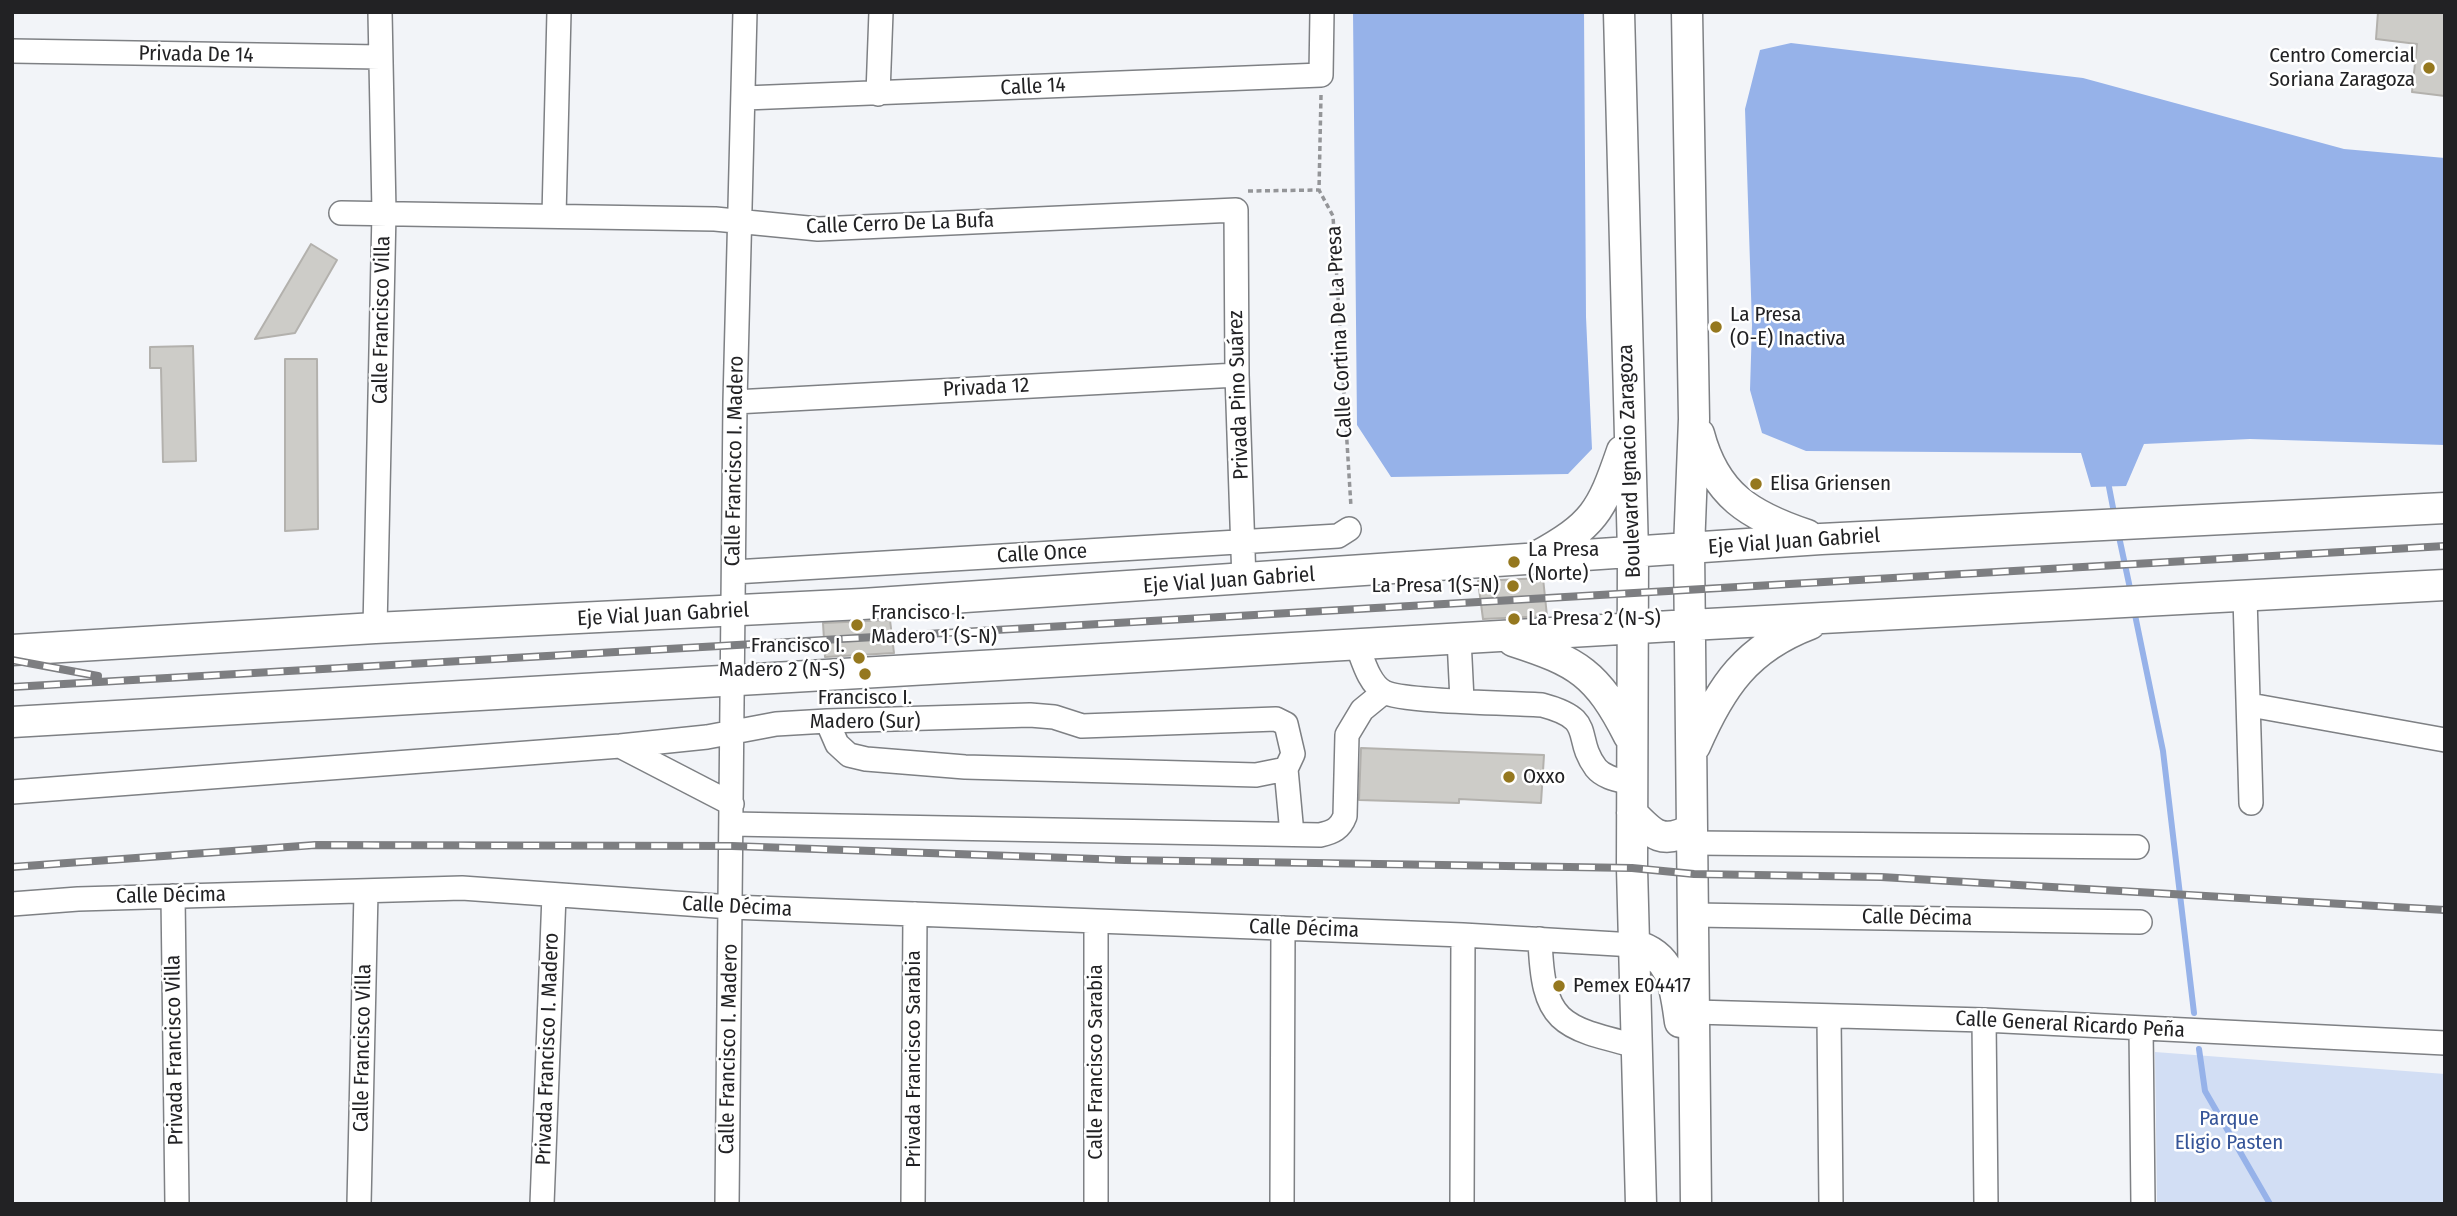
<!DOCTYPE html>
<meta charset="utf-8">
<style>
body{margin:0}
#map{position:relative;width:2457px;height:1216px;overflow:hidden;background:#f2f4f8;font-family:"Fira Sans Condensed",sans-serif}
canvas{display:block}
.frame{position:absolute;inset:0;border:14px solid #222224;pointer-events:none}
</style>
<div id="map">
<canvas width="2457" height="1216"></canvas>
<div class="frame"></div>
</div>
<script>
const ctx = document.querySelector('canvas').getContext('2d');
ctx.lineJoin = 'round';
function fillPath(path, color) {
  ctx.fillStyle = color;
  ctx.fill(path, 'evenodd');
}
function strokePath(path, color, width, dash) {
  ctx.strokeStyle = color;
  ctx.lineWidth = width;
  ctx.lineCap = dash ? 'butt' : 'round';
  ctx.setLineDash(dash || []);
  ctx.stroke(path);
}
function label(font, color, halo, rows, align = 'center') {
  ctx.font = font + ' "Fira Sans Condensed",sans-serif';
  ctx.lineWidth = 5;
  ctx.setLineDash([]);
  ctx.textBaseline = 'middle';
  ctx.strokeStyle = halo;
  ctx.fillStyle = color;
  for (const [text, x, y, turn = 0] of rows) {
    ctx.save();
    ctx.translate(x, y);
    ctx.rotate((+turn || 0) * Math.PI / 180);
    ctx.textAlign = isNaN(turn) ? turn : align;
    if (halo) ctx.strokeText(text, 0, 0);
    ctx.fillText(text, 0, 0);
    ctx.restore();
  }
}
fillPath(new Path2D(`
 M2155 1052 2445 1074V1204H2157Z`), '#d2def4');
fillPath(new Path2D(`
 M1353 12H1584L1586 317 1592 449 1568 474 1391 477 1357 425Z
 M1791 43 2083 78 2344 149 2445 158V445L2250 439 2144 444 2126 486 2091 487 2081 453 1806 451 1762 433 1750 390 1752 325 1745 109 1760 50Z`), '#96b2e9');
strokePath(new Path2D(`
 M2109 487 2115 518
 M2118 532 2131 593
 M2134 610 2163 751 2194 1013
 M2199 1049 2205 1091 2270 1204`), '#96b2e9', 6);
const building = new Path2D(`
 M2378 12H2445V96L2412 92 2417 44 2376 39Z
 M311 244 337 260 295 333 255 339Z
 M193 346 196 461 163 462 161 368H150V347Z
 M285 359H317L318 529 285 531Z
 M1543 578 1547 616 1483 619 1478 581Z
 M890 620 894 653 825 657 823 623Z
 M1361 748 1544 755 1541 803 1459 799V803L1359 800Z`);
fillPath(building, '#cdccc8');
strokePath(building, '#b3b1ad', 2);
const minor = new Path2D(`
 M12 51 380 57
 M878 94 881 12
 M745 98 1321 75 1322 12
 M341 213 715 219 818 229 1236 210 1237 375 1244 581
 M554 216 559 12
 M735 402 1237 375
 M734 572 1338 536 1349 529
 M2245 597 2251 803
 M375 628 384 212 380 12
 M1459 639 1462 700
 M1357 645C1363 660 1369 684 1384 692 1402 702 1514 703 1542 705 1598 720 1572 736 1596 768 1604 778 1619 780 1631 783
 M2250 705 2445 740
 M620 746 732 804
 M1286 769 1292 834
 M12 792 620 746 707 737 776 724 827 721 1030 715 1054 717 1082 726 1276 719 1286 724 1293 754 1286 769 1256 775 965 767 866 759 849 755 837 744 827 721
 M732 824 1320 835C1333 832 1340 829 1345 816L1347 735 1362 710 1384 692
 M1693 843 2137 847
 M173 896 177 1204
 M12 904 78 899 462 888 731 907 1463 935 1634 945
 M1694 915 2140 922
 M1540 939C1543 1023 1559 1027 1637 1046
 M1695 1012 1984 1020 2445 1043
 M1829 1017 1831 1204
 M1984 1020 1986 1204
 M2141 1028 2143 1204
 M359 1204 366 892
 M542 1204 554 895
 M727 1204 735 402 745 12
 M913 1204 915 914
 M1096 1204V921
 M1282 1204 1283 928
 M1462 1204 1463 935`);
const major = new Path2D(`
 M1619 12 1633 553 1632 868 1641 1204
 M1687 12 1694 419 1689 549 1696 1204
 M1699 434C1715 495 1750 516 1807 535
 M1536 557C1594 525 1601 512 1622 451
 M1513 641C1578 662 1597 673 1629 736
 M12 650 375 628 862 604 1821 539 2445 508
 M12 722 1690 625 2445 585
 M1695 746C1721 686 1747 648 1810 624
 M1632 813C1653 835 1662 845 1692 829
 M1634 945C1673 955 1675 987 1680 1022`);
strokePath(minor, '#7e8084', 26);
strokePath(major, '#7e8084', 33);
strokePath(new Path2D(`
 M1321 95 1319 190 1333 216 1351 507
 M1248 191 1319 190`), '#949598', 3.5, [5, 3.5]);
strokePath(minor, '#fff', 23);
strokePath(major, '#fff', 30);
const rail = new Path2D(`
 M12 660 98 676
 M12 687 2445 546
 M12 867 315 845 732 846 1125 860 1632 868 1694 874 1881 877 2445 910`);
strokePath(rail, '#7d7e81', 8);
strokePath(rail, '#fff', 5, [16]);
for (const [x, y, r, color] of [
 [2429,68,7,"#95781f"],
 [1716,327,7,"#95781f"],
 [1756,484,7,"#95781f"],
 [1514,562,7,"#95781f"],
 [1513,586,7,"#95781f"],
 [1514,619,7,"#95781f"],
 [857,625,7,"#95781f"],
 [859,658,7,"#95781f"],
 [865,674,7,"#95781f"],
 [1509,777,7,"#95781f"],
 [1559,986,7,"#95781f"]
]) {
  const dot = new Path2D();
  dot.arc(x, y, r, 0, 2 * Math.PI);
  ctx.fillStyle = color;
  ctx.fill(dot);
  strokePath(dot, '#fff', 2.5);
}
label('21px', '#222224', '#fff', [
 ["Privada De 14",196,55,1],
 ["Calle 14",1033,87,-3],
 ["Calle Cerro De La Bufa",900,224,-2],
 ["Calle Francisco Villa",382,320,-89],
 ["Calle Cortina De La Presa",1340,332,-93],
 ["Privada 12",986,388,-3],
 ["Privada Pino Suárez",1239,395,-92],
 ["Calle Francisco I. Madero",735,461,-89],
 ["Boulevard Ignacio Zaragoza",1630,461,-92],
 ["Eje Vial Juan Gabriel",1794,542,-4],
 ["Calle Once",1042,554,-3],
 ["Eje Vial Juan Gabriel",1229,581,-4],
 ["Eje Vial Juan Gabriel",663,615,-3],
 ["Calle Décima",171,896,-1],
 ["Calle Décima",737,907,3],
 ["Calle Décima",1917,918,1],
 ["Calle Décima",1304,929,2],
 ["Calle General Ricardo Peña",2070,1025,3],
 ["Calle Francisco Villa",363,1048,-89],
 ["Privada Francisco I. Madero",548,1049,-88],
 ["Calle Francisco I. Madero",729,1049,-89],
 ["Privada Francisco Villa",175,1050,-91],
 ["Privada Francisco Sarabia",914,1059,-90],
 ["Calle Francisco Sarabia",1096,1062,-90]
]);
label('21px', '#222224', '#fff', [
 ["Centro Comercial",2415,56,"right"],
 ["Soriana Zaragoza",2415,80,"right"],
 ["La Presa",1730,315],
 ["(O-E) Inactiva",1730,339],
 ["Elisa Griensen",1770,484],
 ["La Presa",1528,550],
 ["(Norte)",1528,574],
 ["La Presa 1(S-N)",1499,586,"right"],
 ["Francisco I.",871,613],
 ["Madero 1 (S-N)",871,637],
 ["La Presa 2 (N-S)",1528,619],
 ["Francisco I.",845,646,"right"],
 ["Madero 2 (N-S)",845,670,"right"],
 ["Francisco I.",865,698,"center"],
 ["Madero (Sur)",865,722,"center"],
 ["Oxxo",1523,777],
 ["Pemex E04417",1573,986]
], 'left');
label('21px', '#355498', '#fff', [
 ["Parque",2229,1119],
 ["Eligio Pasten",2229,1143]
]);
</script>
